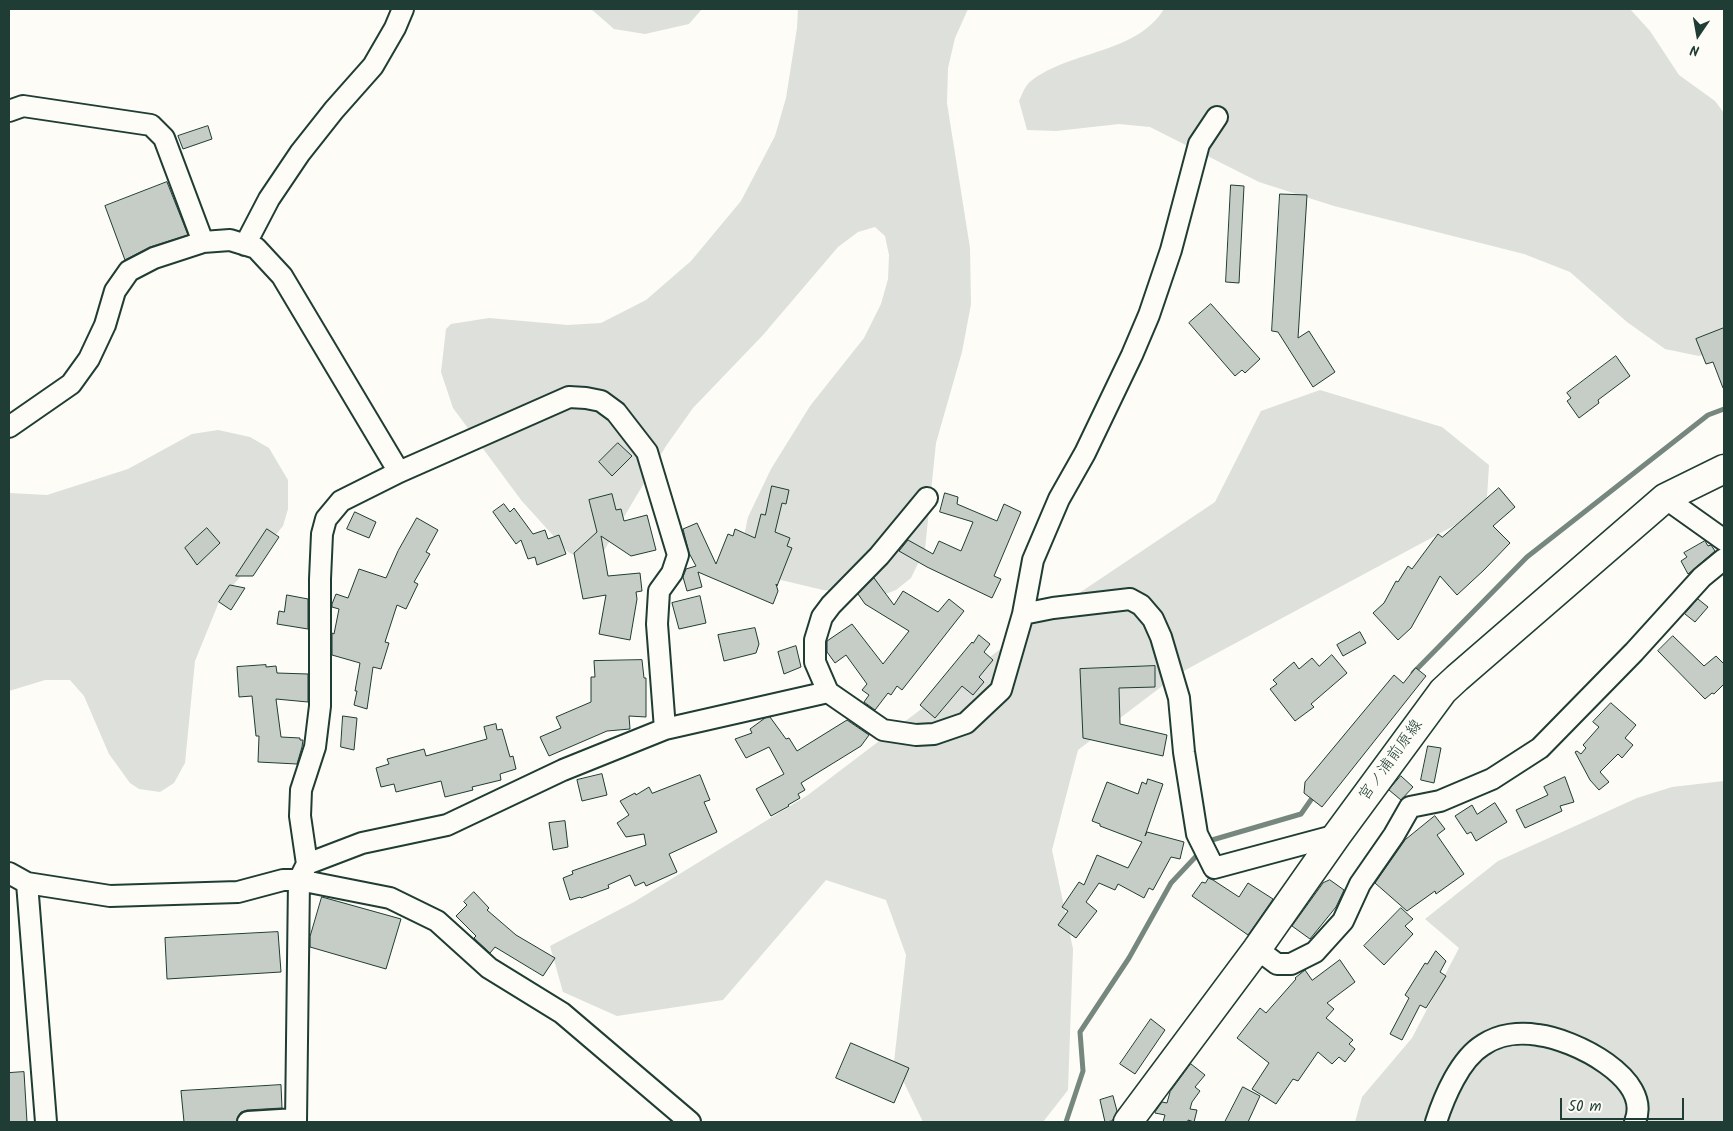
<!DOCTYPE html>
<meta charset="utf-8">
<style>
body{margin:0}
#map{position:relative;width:1733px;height:1131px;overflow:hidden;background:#fdfcf7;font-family:Kalam,sans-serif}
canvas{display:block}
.frame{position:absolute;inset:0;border:10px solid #1f3d34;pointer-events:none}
.north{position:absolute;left:1673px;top:10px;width:50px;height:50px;-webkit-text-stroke:4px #fdfcf7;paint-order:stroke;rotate:192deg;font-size:14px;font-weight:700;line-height:20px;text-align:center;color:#1f3d34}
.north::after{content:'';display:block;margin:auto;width:18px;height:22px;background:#1f3d34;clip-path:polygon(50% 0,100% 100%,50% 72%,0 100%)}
.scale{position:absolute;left:1560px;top:1098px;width:124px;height:22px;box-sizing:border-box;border:2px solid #1f3d34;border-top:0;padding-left:6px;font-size:15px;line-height:18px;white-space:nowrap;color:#1f3d34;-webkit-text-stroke:4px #fdfcf7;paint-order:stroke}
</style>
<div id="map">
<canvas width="1733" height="1131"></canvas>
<div class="frame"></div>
<div class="north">N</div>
<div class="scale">50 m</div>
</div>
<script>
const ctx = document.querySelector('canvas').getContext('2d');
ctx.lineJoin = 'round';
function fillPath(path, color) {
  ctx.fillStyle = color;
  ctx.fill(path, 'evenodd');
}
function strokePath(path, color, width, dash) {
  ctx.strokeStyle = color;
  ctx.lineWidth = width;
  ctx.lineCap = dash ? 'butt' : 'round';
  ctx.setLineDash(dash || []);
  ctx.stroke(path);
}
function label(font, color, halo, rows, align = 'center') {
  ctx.font = font + ' Kalam,"Klee One",sans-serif';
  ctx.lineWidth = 4;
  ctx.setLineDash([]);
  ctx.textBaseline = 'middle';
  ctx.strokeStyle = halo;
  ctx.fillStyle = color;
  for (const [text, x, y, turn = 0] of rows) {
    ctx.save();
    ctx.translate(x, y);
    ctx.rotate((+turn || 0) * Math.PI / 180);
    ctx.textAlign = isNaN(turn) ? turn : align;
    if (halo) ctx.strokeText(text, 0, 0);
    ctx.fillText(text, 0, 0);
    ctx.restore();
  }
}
fillPath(new Path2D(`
 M591 9H702L689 24 645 34 614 29Z
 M798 9H968L955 38 948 68 947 103 970 248 971 304 962 352 936 443 925 549 911 578 896 590 883 595 823 590 764 576 741 551 748 517 771 469 810 406 864 338 881 304 888 279 889 255 885 236 875 227 858 232 838 247 763 335 693 408 666 446 602 554 588 562 568 552 521 500 453 408 441 372 446 329 451 324 489 318 568 325 601 323 646 300 691 261 741 201 775 136 786 98 797 28Z
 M1164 9H1630L1650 31 1679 75 1715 101 1724 113V343L1711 352 1699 356 1665 349 1627 322 1570 272 1524 254 1334 206 1259 182 1150 127 1119 124 1056 131 1027 130 1019 101C1022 95 1025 85 1031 81 1071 50 1136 54 1164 9Z
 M1320 390 1442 427 1489 465 1487 497 1474 515 1178 674 1078 750 1052 850 1073 949 1068 1090 1043 1122H923L894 1062 906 955 886 900 826 880 723 1000 617 1016 563 992 550 946 634 902 808 795 1036 622 1215 502 1261 411Z
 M218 430 250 437 269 448 288 480V509L283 526 219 602 195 661 185 763 174 783 160 792 139 789 130 783 109 754 84 696 70 680H45L9 691V493L47 495 128 469 192 434Z
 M1724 781V1122H1355L1362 1097 1412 1038 1459 948 1425 919 1498 861 1637 798 1672 787Z`), '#dde0db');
strokePath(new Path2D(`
 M1413 673 1527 557 1708 415 1724 409
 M1207 845 1212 840 1301 814 1315 794
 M1066 1122 1083 1071 1080 1032 1129 958 1171 883 1201 851`), '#75877f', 5);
const building = new Path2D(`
 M208 126 212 139 183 149 178 136Z
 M167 182 188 235 150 247 125 260 105 206Z
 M1231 185 1244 186 1239 283 1226 282Z
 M1280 194 1307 195 1298 338 1309 331 1335 372 1313 387 1278 332 1272 331Z
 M1211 304 1260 359 1245 373 1242 370 1235 376 1189 323Z
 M1724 328V388H1723L1713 362 1706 364 1696 339Z
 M1616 356 1630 376 1598 400 1599 403 1579 418 1567 401 1571 398 1567 393Z
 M618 443 632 456 612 476 599 462Z
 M772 486 789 490 786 504 782 503 775 532 790 538 787 546 792 548 777 586 776 584 778 591 773 604 698 572 702 587 687 591 683 577 686 569 696 566 689 553 683 529 697 523 716 564 728 534 733 536 735 529 755 538 761 514 765 515Z
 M1499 488 1515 507 1493 526 1510 543 1484 570 1457 595 1440 576 1411 628 1398 640 1373 613 1384 603 1396 581 1398 582 1408 566 1412 569 1438 534 1442 537Z
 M945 493 958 497 957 504 997 521 1004 504 1021 512 994 576 1001 579 992 598 927 567 899 551 908 540 933 554 939 541 961 551 973 522 940 512Z
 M612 494 616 510 621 509 624 521 647 515 656 550 631 556 601 536 608 576 640 573 642 591 636 592 637 599 630 640 599 634 606 595 583 599 574 553 597 532 589 500Z
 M504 504 510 512 514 508 533 534 545 530 548 539 559 535 566 554 537 565 535 557 528 559 521 540 516 544 493 512Z
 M355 512 376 522 369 538 347 529Z
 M417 518 438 530 426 552 430 554 414 582 418 584 406 609 397 605 385 642 389 643 381 669 373 667 367 709 354 705 357 691H355L360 663 332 655V633L334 634 339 609 332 607V604L336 594 348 598 359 569 386 578 398 551Z
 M207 528 220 543 197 565 185 548Z
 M267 529 279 537 253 576H236Z
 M1705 541 1708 546 1711 545 1715 551 1688 574 1681 561 1687 557 1684 553Z
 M874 578 894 605 903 591 938 612 949 599 964 611 902 690 897 686 891 695 888 693 875 710 864 702 869 695 862 690 867 684 846 655 835 663 827 652V641L852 624 883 664 909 631 865 604 858 594Z
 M230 585 245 588 231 610 219 602Z
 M287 595 308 599V629L277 624 279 611 284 612Z
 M700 596 706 623 679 629 672 603Z
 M1698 599 1708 607 1695 622 1685 614Z
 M755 628 759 644 756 653 724 661 718 635Z
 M1360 632 1366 643 1343 656 1337 645Z
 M979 635 990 644 984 652 993 660 979 677 984 682 973 695 962 686 935 718 920 705 972 642 973 643Z
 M1673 636 1704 666 1716 656 1724 664V684L1714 694 1712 693 1705 699 1658 651Z
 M796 646 801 667 784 674 778 652Z
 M1332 655 1347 673 1311 704 1314 707 1295 721 1270 689 1277 684 1273 680 1294 662 1299 669 1312 658 1319 666Z
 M642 660 644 678H646V717L629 716 630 729 607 731 549 756 540 737 561 728 556 717 591 702V677H595L594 661Z
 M266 665V667L276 666 277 673 308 674V702L276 699 281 737 300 738V740H303L302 747 297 764 258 762 259 736H256L252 696 239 697 237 667Z
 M1155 666V687L1119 688 1120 724 1167 735 1163 756 1083 738 1080 669Z
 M1416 668 1426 676 1322 807 1304 793 1305 782 1394 675 1403 683Z
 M1611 703 1636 725 1625 738 1633 745 1622 758 1618 754 1600 772 1609 782 1599 790 1590 780 1575 752 1577 751 1581 754 1586 748 1583 745 1599 727 1593 722Z
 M343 716 357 718 354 750 341 747Z
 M770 717 786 739 789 738 797 751 847 720 869 735 861 746 801 783 805 790 798 794 800 798 788 805 789 806 771 816 756 789 784 774 769 747 746 758 735 739 752 733 750 729 765 718Z
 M496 724 497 730 502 729 510 757 513 756 516 769 500 774 501 780 472 787 473 790 445 797 441 781 396 792 394 784 381 787 376 768 389 764 387 759 424 749 426 756 487 739 484 727Z
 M1428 746 1441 748 1434 783 1421 780Z
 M602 774 607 795 582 801 577 780Z
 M700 775 710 800 704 802 717 832 669 854 677 872 646 886 644 882 635 886 630 875 608 885 609 888 581 898 580 897 570 900 563 878 573 874 572 871 646 845 644 834 626 837 617 823 629 815 620 801 635 793 636 795 649 787 652 793Z
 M1401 776 1413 787 1401 800 1389 790Z
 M1565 777 1574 802 1560 806 1562 811 1525 828 1516 810 1548 795 1544 787Z
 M1148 779 1163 784 1145 836 1147 832 1184 842 1180 859 1171 857 1153 890 1149 888 1144 898 1118 884 1115 890 1099 883 1086 902 1097 911 1076 938 1058 925 1068 911 1062 907 1079 882 1084 885 1097 855 1128 868 1142 842 1100 826V824L1092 821 1107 782 1138 794 1142 782 1146 784Z
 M1495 803 1507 822 1476 841 1471 832 1467 834 1455 816 1472 805 1477 814Z
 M1435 816 1445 829 1437 835 1464 874 1436 894 1435 891 1407 911 1375 883 1405 840Z
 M565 821 568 847 553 850 549 823Z
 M1209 878 1213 880 1239 897 1248 883 1273 899 1248 935 1192 896 1202 882 1205 883Z
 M1330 880 1344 890 1336 907 1310 939 1292 926 1323 883Z
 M474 892 489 908 487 910 516 935 555 958 543 976 495 947 490 953 474 938 476 936 456 916 467 905 464 902Z
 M322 897 401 919 386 969 310 947V937Z
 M1401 908 1413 919 1405 926 1413 934 1384 965 1364 946Z
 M278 932 281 972 167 979 165 938Z
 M1436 951 1446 961 1440 972 1446 976 1426 1008 1420 1005 1402 1040 1390 1034 1409 998 1405 995 1425 963 1427 964Z
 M1340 960 1355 982 1327 1003 1334 1009 1326 1018 1353 1040 1349 1044 1355 1049 1345 1062 1339 1057 1332 1064 1318 1052 1298 1081 1293 1079 1276 1104 1252 1089 1269 1063 1237 1038 1260 1008 1266 1013 1296 979 1295 978 1305 970 1312 980Z
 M1151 1019 1165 1030 1135 1074 1120 1064Z
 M851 1043 909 1068 894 1103 836 1078Z
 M1191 1064 1205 1075 1195 1087 1200 1091 1192 1102 1190 1109 1197 1110 1194 1122 1188 1120V1122H1163L1165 1115 1155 1113V1112L1162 1102 1167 1103 1170 1092Z
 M24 1072 27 1122H9V1073Z
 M281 1085 282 1108 247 1110 241 1112 238 1116 236 1122H184L181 1091Z
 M1243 1087 1260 1096 1248 1122H1225Z
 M1113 1096 1117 1111 1112 1121 1105 1122 1100 1100Z`);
fillPath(building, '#c6cdc7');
strokePath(building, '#1f3d34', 1);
const minor = new Path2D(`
 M9 111 23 106 151 125 164 138 203 242
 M245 245 269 199 300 153 334 110 373 66 395 28 403 9
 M9 427 71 384 89 359 105 325 115 291 129 271 154 258 203 242 230 240 256 248 282 276 399 472
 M927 498 879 556 831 605 822 617 815 640V662L828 692 883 730 916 735 934 734 966 723 1001 690 1023 614 1053 608 1130 599 1141 605 1153 619 1161 637 1179 698 1184 752 1197 834 1214 868 1337 835
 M1665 498 1724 540
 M1023 614 1033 560 1059 499 1085 453 1132 355 1149 315 1171 250 1199 144 1217 117
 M307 864 362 843 447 825 563 770 665 729 828 692
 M9 873 27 883 110 896 238 892 283 880H299L390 898 437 921 489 968 562 1013 690 1122
 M27 883 46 1122
 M1257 949 1277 964H1291L1315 952 1343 921 1360 884 1394 835 1410 807 1440 801 1492 779 1540 748 1634 652 1702 577 1724 559
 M248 1122 296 1119
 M296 1122 299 880 307 864 300 816 301 790 315 747 320 706V579L322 534 326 519 341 501 399 472 569 397 586 398 601 401 616 412 647 452 678 555 672 573 659 591 657 624 665 729
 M1436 1122C1444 1097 1460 1059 1483 1045 1499 1034 1520 1032 1538 1035 1573 1039 1653 1078 1635 1122`);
const secondary = new Path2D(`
 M1128 1122 1257 949 1337 835 1443 691 1457 678 1665 498 1724 469`);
strokePath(minor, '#1f3d34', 24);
strokePath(secondary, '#1f3d34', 31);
strokePath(minor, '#fdfcf7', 20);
strokePath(secondary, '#fdfcf7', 28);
label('16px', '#1f3d34', '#fdfcf7', [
 ["宮ノ浦前原線",1392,761,-54]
]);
</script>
